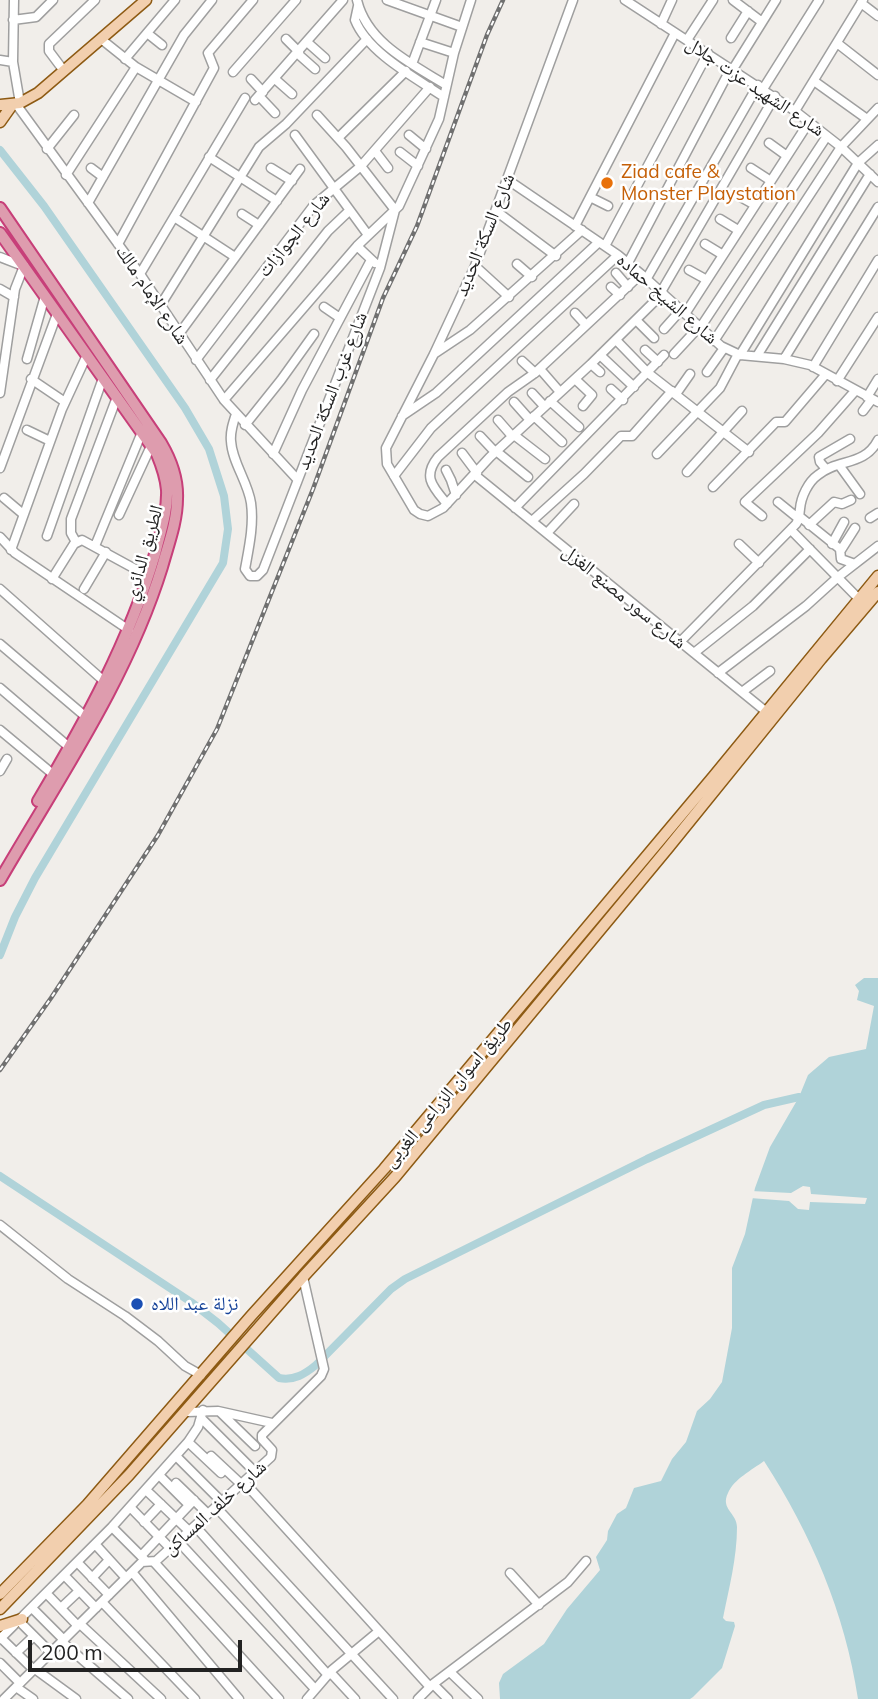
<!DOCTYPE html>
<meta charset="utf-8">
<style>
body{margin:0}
#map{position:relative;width:878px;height:1699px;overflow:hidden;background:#f1eeea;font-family:Mulish,sans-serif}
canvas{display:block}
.scale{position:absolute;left:28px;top:1640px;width:214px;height:32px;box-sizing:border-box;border:4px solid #222;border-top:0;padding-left:9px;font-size:21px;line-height:24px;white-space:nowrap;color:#222;-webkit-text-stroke:5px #fff;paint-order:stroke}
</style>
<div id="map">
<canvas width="878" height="1699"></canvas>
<div class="scale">200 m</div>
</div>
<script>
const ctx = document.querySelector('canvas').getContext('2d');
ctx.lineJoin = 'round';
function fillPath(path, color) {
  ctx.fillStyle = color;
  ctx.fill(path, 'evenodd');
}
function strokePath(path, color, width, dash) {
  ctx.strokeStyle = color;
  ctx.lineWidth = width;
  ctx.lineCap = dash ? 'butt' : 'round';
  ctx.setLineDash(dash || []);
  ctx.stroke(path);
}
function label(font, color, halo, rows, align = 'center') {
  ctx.font = font + ' Mulish,"Noto Naskh Arabic",sans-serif';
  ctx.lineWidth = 5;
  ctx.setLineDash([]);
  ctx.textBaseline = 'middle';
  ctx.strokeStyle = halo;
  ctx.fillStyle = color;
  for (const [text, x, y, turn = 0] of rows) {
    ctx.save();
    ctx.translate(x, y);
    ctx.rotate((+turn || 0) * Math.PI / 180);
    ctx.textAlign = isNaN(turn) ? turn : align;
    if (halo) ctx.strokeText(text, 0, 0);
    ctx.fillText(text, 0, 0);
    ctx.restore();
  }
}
fillPath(new Path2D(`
 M864 978H878V1699H858C845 1612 811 1534 764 1461 752 1470 734 1479 728 1493 720 1509 737 1513 737 1527 737 1558 729 1588 723 1618L726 1621 734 1622 735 1626 722 1668 693 1697 690 1699H500L499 1683 503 1674 544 1644 567 1609 600 1570 596 1557 607 1540 608 1531 617 1514 626 1508 634 1488 661 1481 672 1459 686 1442 697 1411 710 1399 722 1382 732 1328V1268L745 1234 755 1188 770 1147 799 1097 808 1075 829 1057 866 1049 874 1006 857 1000 859 991 855 985Z`), '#b0d3d9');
fillPath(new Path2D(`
 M803 1186 810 1187 811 1194 867 1198 865 1204 810 1202 809 1210 798 1209 789 1201 750 1198 751 1191 791 1193Z`), '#f1eeea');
strokePath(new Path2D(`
 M0 150 44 206 185 408 209 449 224 496 228 529 223 563 35 878 15 917 0 955
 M0 1176 191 1302 218 1323 279 1378C294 1381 305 1374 316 1365L391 1289 405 1279 647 1159 764 1105 799 1097`), '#b0d3d9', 8);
const minor = new Path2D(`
 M14 0 13 62 20 103
 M357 0C367 43 412 64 446 85
 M387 0 462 27
 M573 0 475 266 434 354 386 448 387 464 414 510 420 514 428 516 443 508 490 457 591 364 663 293
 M625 0 795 111 841 147 878 182
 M733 0 762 22
 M861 3 878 16
 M358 6 355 20C368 53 416 78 444 97
 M13 20 36 17 53 0
 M661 24 672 0
 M147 33 162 45
 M731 38 748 11
 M101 39 136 67 196 102
 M286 39 299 52
 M687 40 713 0
 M307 42 325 58
 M420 42 454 53
 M837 43 878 75
 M297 53 315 69
 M125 59 175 0
 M0 60 13 62
 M412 64 436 0
 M733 69 776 0
 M64 71 49 51V44L95 0
 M233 72 296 0
 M251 79 263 92
 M275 79 292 94
 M814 81 867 119
 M763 89 819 0
 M259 96 275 113
 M255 100 343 0
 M16 104 140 274 224 400 297 479
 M795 111 863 0
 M317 115 346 147 395 210
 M295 135 368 235
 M409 135 426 149
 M338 138 406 71
 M769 143 787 156
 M47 149 74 115
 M375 151 388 168
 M400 152 418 166
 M209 157 277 201
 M91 168 103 177
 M271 168 292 181
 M751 168 771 181
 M66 175 136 67
 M508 180 618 255 641 274 721 346 740 355 784 359 810 365 878 402
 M735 194 755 205
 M590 197 608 206
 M88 203 184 35 212 0
 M496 211 556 256
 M242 214 259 225
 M174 217 235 257
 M720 219 738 230
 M575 226 675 33
 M118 244 214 68 208 53 253 0
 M705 244 723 255
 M357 246 375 263
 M605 246 708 53
 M0 257 23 266
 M628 263 731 68
 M517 264 532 277
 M475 266 509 297
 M689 270 707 280
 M616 273 628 287
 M140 274 245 98
 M647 278 758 85
 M611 287 620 295
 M0 289 14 297
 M661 292 775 96
 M160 306 259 147 286 124 367 39
 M324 307 340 318
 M575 313 586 325
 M685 314 809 122
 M636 320 654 338
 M700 328 827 136
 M664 329 681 310
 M179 334 300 169
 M616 340 648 373 749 452
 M714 341 841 147 878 108
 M645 350 658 362
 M434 354 470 330 582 230
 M674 354 699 327
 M600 355 634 387
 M740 355 858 163 878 145
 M757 356 870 174
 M27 359 45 296
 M784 359 878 207
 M196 360 314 205 361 166 430 87
 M522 361 535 373
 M591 364 600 372
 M813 367 878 260
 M540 369 560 392
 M707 372 724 348
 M31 379 65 402
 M575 379 592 395 583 406
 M210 380 328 231 349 211
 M837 381 878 317
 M611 389 623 400
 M0 393 15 289 24 266
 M532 393 544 406
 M676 394 690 374
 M867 397 878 379
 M224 400 357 246 399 206 439 119 454 53 471 0
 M550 401 579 427
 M514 402 530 420
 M863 411 872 399
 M236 414C233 423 230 432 231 441 232 462 248 482 251 503 254 525 249 547 245 569L250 576H257L263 570 380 268 395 210
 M402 416 436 393 599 242
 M534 416 562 442
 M498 420 512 436
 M245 425 281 380 314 334
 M27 430 50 441
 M514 435 545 459
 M480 436 495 452
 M496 451 528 477
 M462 453 477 473
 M273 454 302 390 371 260
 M657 454 720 388 738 354
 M839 465 860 494
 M0 468 57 314
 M826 469 820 462 819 457 850 439
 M446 470 451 480 456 495
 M687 472 742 411
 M475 475 769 714
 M394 476 431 428 618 255
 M713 487 776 422H785L826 374
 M4 498 23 514
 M778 502 799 519
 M447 504C433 487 422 477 438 457L508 392 535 373 641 274
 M515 508 664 355
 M119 515 151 446
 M762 516 745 502 818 433 855 391
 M799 516 840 549 841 559 855 564
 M870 518 878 513
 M532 521 584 474 621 436H632L672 391
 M809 525 834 502 842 504 851 500
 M791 530 858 598
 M547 533 574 504
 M47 536 103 378
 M0 537 15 553 129 630
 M76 542 71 533V519L117 397
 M739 544 759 563
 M832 544 844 522
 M95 546 142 432
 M11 550 62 409 87 355
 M841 550 855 528
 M52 579 74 544 82 540 148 576
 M0 589 105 682
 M84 589 106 552
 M680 642 796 524C800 518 799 515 800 509 801 497 808 482 818 475 838 458 864 467 878 440
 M0 644 86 717
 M694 653 753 606 810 549
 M718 673 806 606 838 577 878 546
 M0 688 69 747
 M742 692 770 671
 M0 730 54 775
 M0 771 7 759
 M0 1225 68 1279 125 1316 158 1341 185 1366 201 1375
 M187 1412 218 1411 272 1423
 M220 1412 255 1446
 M202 1419 255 1472
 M188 1442 221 1473
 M176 1456 222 1502
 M211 1456 241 1484
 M159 1475 189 1505
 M244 1482 430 1687
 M176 1483 208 1514
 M146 1490 189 1531
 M130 1507 170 1548
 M216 1507 393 1699
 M144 1522 161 1504
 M195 1526 328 1675
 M112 1527 144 1559
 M178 1541 315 1689
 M95 1544 126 1578
 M141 1556 194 1500
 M77 1562 109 1595
 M154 1562 279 1699
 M132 1572 239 1699
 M510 1573 539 1605
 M64 1575 96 1608
 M92 1578 109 1560
 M46 1593 78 1626
 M102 1602 195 1699
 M32 1608 64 1640
 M61 1608 79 1591
 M19 1621 51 1653
 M80 1624 161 1699
 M1 1638 34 1670
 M0 1639 112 1527 188 1442 198 1427 203 1410
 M62 1642 128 1699
 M16 1653 34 1636
 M0 1663 20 1683
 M35 1669 76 1699
 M330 1672 355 1699
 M451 1673 478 1699
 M433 1684 448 1699
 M16 1687 33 1699
 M4 1699 142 1562 156 1561 271 1457 272 1450 262 1439V1435L321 1376 324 1369 303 1277
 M307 1699 332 1670 379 1631
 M418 1699 433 1684 568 1582 586 1561`);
const major = new Path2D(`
 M0 105 20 103 38 93 146 0
 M0 122 12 105
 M0 1594 87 1505 251 1316 384 1169 713 777 878 576
 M0 1609 129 1475 303 1277 395 1177 668 848 821 659 878 592
 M0 1626 22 1619`);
const highway = new Path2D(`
 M0 208 161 443C171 460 178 479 177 499 177 522 168 545 162 567 127 680 59 778 0 880
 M0 233 157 454C162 466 166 477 167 490 168 511 160 533 155 554 129 642 85 722 38 801`);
strokePath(minor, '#9f9f9f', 11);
strokePath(major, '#8d5a13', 13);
strokePath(highway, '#c73f79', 14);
strokePath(minor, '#fff', 8);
strokePath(major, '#f2cfae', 10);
strokePath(highway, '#de9cae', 10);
const rail = new Path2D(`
 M0 1070 51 998 158 835 217 729 313 489 383 298 417 226 487 35 503 0`);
strokePath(rail, '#707070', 4.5);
strokePath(rail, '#fff', 2, [5]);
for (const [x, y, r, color] of [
 [607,183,7,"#e8710a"],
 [137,1304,7,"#1a4fb4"]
]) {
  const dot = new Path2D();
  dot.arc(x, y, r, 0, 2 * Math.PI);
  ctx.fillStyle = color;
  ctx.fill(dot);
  strokePath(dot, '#fff', 2.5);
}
label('19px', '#222', '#fff', [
 ["شارع الشهيد عزت جلال",755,87,34],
 ["شارع الجوازات",294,235,-51],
 ["شارع السكة الحديد",485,235,-68],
 ["شارع الإمام مالك",152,295,56],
 ["شارع الشيخ حماده",667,299,41],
 ["شارع غرب السكة الحديد",332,391,-69],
 ["الطريق الدائري",144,553,-74],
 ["شارع سور مصنع الغزل",624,597,39],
 ["طريق اسوان الزراعى الغربى",448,1093,-50],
 ["شارع خلف المساكن",215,1508,-42]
]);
label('19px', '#c56008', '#fff', [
 ["Ziad cafe &",621,172],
 ["Monster Playstation",621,194]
], 'left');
label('19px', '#164399', '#fff', [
 ["نزلة عبد اللاه",151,1304]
], 'left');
</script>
